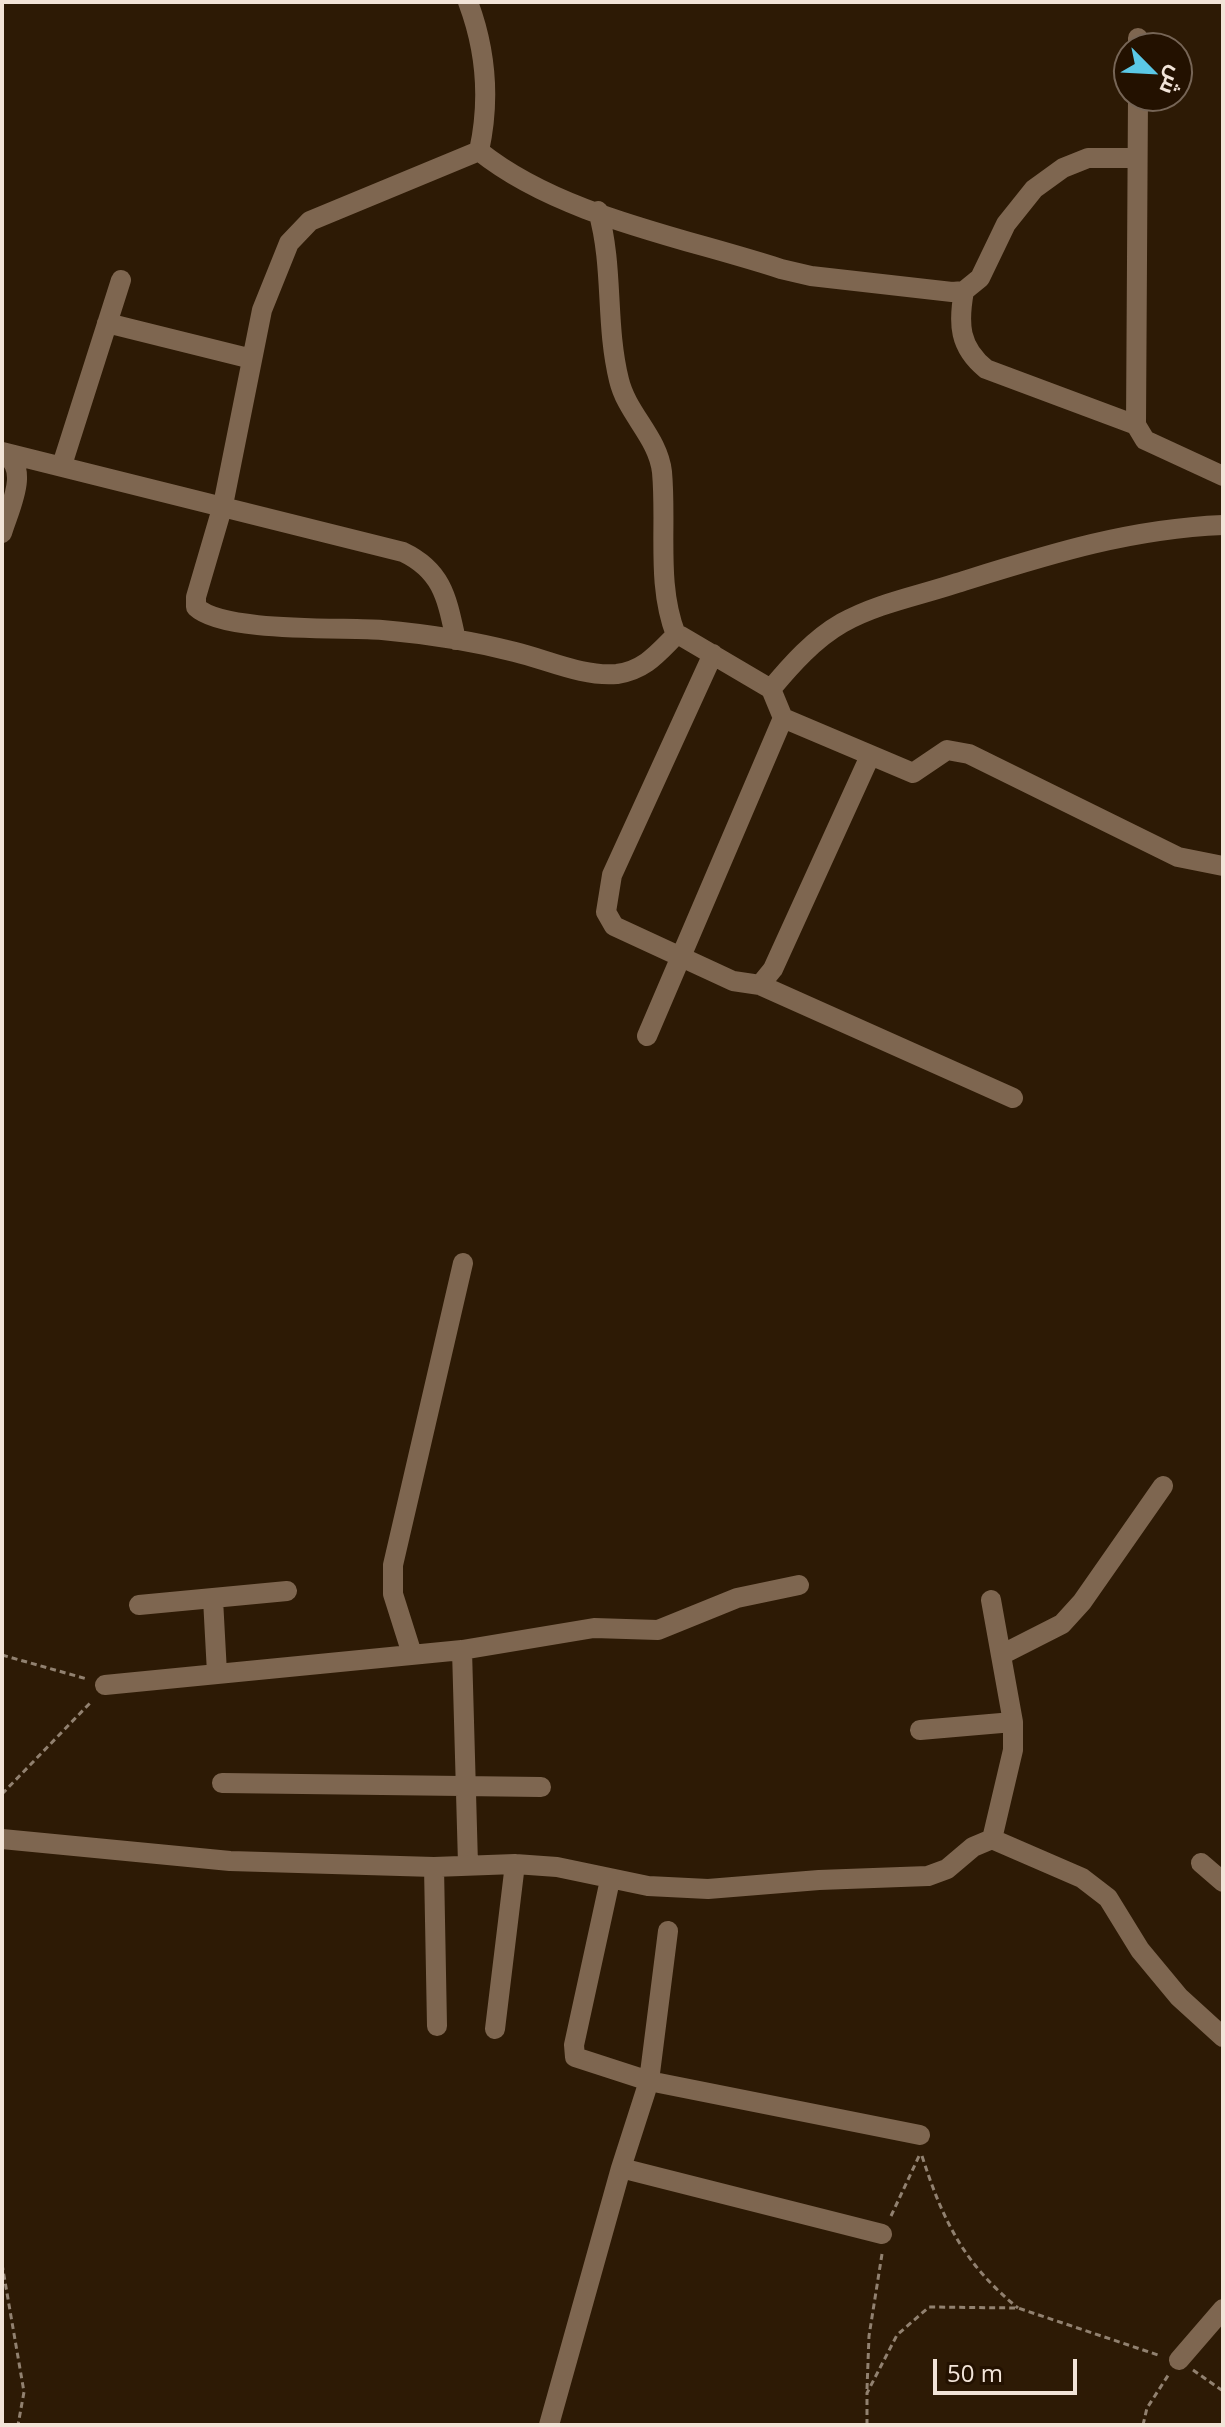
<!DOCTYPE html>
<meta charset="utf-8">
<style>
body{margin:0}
#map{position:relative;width:1225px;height:2427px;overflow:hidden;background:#2d1a05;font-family:"Open Sans",Cairo,sans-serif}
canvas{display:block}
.frame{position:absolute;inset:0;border:4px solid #f2e4d8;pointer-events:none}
.north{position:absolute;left:1113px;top:32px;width:80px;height:80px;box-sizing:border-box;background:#231100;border:2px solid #766556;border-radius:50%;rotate:114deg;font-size:22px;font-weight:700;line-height:32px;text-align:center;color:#f2e4d8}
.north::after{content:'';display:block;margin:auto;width:28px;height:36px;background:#5bc8e6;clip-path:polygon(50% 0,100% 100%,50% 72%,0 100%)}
.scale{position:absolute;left:933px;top:2359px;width:144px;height:36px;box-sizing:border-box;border:4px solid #f2e4d8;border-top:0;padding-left:10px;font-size:24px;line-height:28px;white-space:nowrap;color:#f2e4d8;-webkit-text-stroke:6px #231100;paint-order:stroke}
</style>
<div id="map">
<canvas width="1225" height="2427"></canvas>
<div class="frame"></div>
<div class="north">ش</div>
<div class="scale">50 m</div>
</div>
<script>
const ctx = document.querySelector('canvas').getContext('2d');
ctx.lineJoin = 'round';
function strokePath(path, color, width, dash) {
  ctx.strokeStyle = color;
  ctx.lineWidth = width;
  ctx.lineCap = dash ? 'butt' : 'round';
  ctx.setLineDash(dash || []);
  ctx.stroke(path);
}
strokePath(new Path2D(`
 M2 1655 87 1679
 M2 1794 92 1701
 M922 2156C943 2221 964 2264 1018 2308
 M891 2216 920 2154
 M2 2264 24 2392 18 2425
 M1193 2370 1223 2391
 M867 2389 869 2336 882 2254
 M867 2425V2393L897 2335 929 2307 1018 2308 1161 2356
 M1143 2425 1147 2408 1169 2374`), '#918170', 3, [6, 4]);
strokePath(new Path2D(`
 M468 2C486 50 490 101 479 151L310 221 289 243 262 310 223 505 196 597V607C223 633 342 627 382 630 427 634 472 641 515 652 548 660 583 677 617 674 645 670 658 653 676 635L681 636 771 689 783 718
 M1138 48V38
 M1138 96 1136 425 1145 440 1223 476
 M479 151C560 216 683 237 781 269L811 276 952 292 964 291 980 278 1006 224 1034 189 1063 168 1088 158H1137
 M598 211C614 267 605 323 619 380 627 414 658 437 662 472 667 527 656 584 676 635
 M964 291C958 324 959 347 986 369L1136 425
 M107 323 252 359
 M2 452 403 552C443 571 447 599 456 640
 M2 453C32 466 9 509 2 533
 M62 465 121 280
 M713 654 612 875 606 912 614 926 733 981 760 985 1013 1098
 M771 689C791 665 814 639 842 623 878 603 918 596 957 583 1047 555 1127 529 1223 525
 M760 985 773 969 870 756
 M647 1036 783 718 913 773 947 750 969 754 1178 857 1223 866
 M213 1599 217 1673
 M991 1600 1013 1722V1750L992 1839
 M139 1605 287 1591
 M462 1650 468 1864
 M412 1654 393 1594V1565L463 1263
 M1001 1655 1062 1624 1082 1602 1163 1486
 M105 1685 462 1650 594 1628 658 1630 737 1598 799 1585
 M920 1730 1013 1722
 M222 1783 541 1787
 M2 1839 230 1861 434 1867 515 1864 557 1867 648 1886 708 1889 819 1880 928 1876 947 1869 973 1847 992 1839 1082 1878 1108 1898 1140 1950 1179 1997 1223 2037
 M1201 1863 1223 1882
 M434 1867 437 2026
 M610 1880 574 2045 575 2057 649 2081 920 2135
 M495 2029 515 1864
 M621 2168 649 2081 668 1931
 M1179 2360 1223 2309
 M549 2425 621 2168 882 2234`), '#7e6650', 20);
</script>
